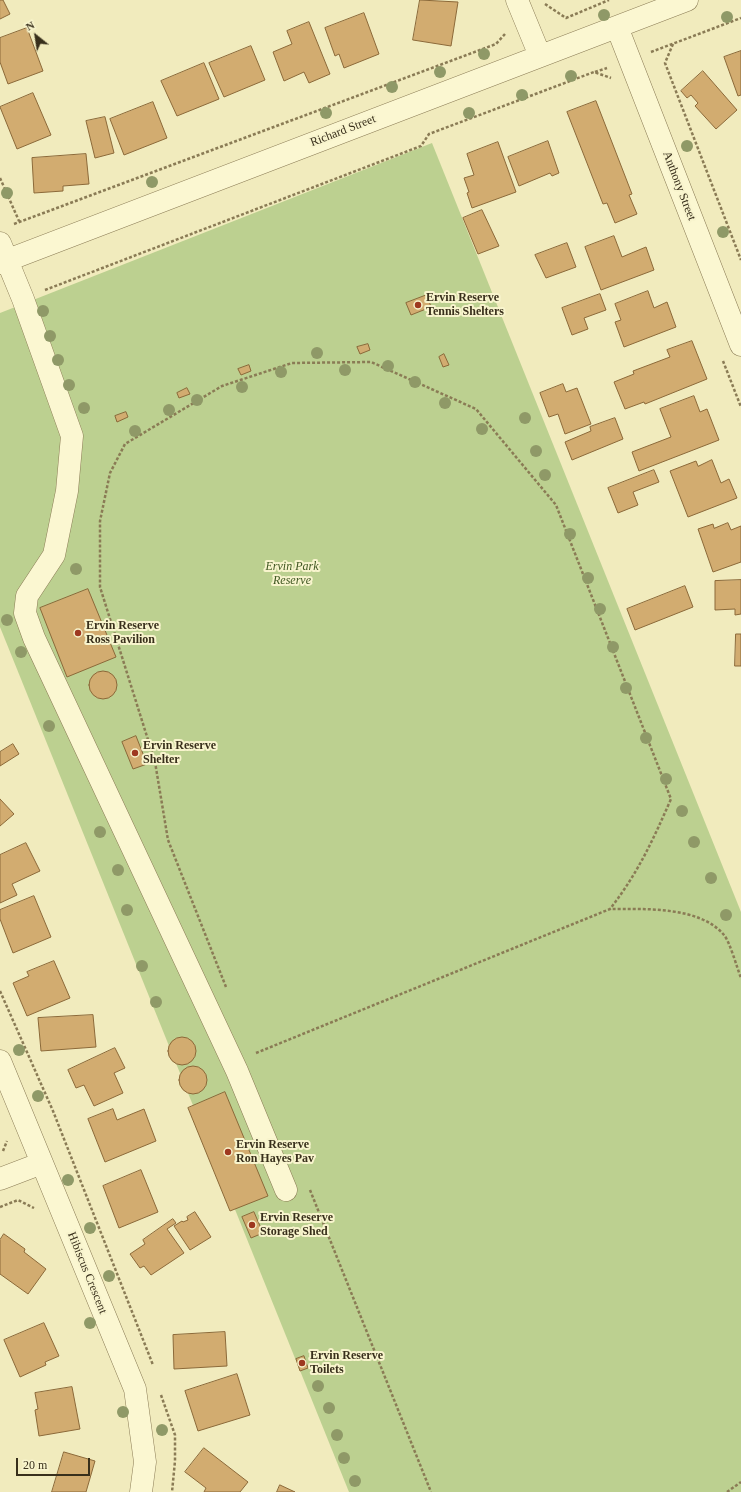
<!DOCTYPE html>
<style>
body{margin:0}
#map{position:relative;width:741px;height:1492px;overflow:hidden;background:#f1ebbd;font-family:"Times New Roman",serif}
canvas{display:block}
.north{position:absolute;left:16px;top:16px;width:40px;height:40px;-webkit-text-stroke:3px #f8f4cd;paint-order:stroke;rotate:330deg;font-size:11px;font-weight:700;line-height:16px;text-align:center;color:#382f1b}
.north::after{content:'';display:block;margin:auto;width:14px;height:18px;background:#382f1b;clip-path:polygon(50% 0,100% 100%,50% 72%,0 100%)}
.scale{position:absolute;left:16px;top:1458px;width:74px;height:18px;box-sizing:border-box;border:2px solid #382f1b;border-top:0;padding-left:5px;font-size:12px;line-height:14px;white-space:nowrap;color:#382f1b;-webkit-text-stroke:3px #f8f4cd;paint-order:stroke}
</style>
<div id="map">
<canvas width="741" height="1492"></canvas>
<div class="north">N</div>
<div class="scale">20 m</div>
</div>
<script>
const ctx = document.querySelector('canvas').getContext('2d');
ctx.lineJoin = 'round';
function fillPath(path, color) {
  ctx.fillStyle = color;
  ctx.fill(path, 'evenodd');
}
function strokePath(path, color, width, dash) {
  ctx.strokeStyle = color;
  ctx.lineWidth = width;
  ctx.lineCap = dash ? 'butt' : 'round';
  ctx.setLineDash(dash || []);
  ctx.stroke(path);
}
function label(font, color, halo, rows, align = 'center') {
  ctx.font = font + ' "Times New Roman",serif';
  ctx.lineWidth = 4;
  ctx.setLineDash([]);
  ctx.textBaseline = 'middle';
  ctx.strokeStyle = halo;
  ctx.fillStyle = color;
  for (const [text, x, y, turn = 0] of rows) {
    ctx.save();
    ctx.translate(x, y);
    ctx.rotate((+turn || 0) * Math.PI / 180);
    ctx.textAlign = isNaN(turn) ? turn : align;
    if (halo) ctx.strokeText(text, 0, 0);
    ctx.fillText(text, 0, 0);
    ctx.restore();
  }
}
fillPath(new Path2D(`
 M432 143 741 912V1492H349L0 627V313Z`), '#bcd090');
const building = new Path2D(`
 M0 0H3L10 14 0 19Z
 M420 0 458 2 451 46 413 40Z
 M364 13 379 54 344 68 339 54 335 56 325 28Z
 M309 22 330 74 309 83 304 72 284 81 273 52 292 44 287 31Z
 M27 28 43 71 8 84 0 62V38Z
 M251 46 265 80 224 97 209 63Z
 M741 51V95L738 96 724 57Z
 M204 63 219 99 177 116 161 81Z
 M703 71 737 110 716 129 695 106 698 103 691 95 687 98 681 91Z
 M33 93 51 135 17 149 0 107Z
 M596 101 632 194 629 195 637 214 615 223 607 203 603 204 567 112Z
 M153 102 167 138 124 155 110 119Z
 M105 117 114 153 95 158 86 121Z
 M548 141 559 173 552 176 550 173 519 186 508 157Z
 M498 142 516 192 472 208 467 193 469 192 464 178 474 175 467 154Z
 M86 154 89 184 63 186V191L34 193 32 158Z
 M482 210 499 246 478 254 463 218Z
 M614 236 622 257 646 247 654 270 601 290 585 247Z
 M567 243 576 267 546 278 535 255Z
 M648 291 654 308 667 302 676 327 624 347 615 322 621 320 615 304Z
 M600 294 606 310 584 318 588 329 572 335 562 308Z
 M427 295 431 307 411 315 406 303Z
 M692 341 707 379 645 404 644 402 625 409 614 382 634 374 633 371 670 357 667 350Z
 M368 344 370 350 360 354 357 347Z
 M444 354 449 365 443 367 439 357Z
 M249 365 251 371 241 375 238 369Z
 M563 384 566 392 577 388 591 424 565 434 558 414 549 417 540 393Z
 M187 388 190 394 179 398 177 393Z
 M694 396 700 412 707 409 719 440 639 471 632 452 671 437 660 409Z
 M126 412 128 417 117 422 115 416Z
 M615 418 623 439 572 460 565 442 591 431 590 427Z
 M712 460 721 483 729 479 737 498 688 517 670 471 696 461 698 466Z
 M654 470 659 482 633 492 638 505 618 513 608 488Z
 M728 523 731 530 741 526V562L713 572 698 529 713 524 714 528Z
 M741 580V614L735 615V609L715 610V581Z
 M685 586 693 607 635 630 627 609Z
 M88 589 116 657 67 677 40 608Z
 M736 634H741V666H735Z
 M89 685a14 14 0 1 1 28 0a14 14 0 1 1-28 0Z
 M136 736 147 764 133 769 122 742Z
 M13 744 19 754 0 766V752Z
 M0 799 14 814 0 826Z
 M26 843 40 871 12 884 17 895 0 903V855Z
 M34 896 51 937 13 953 0 919V910Z
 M54 961 70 998 27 1016 13 983 29 976 27 972Z
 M93 1015 96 1047 41 1051 38 1018Z
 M168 1051a14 14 0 1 1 28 0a14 14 0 1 1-28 0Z
 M115 1048 125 1068 114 1073 123 1093 94 1106 84 1085 76 1088 68 1070Z
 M179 1080a14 14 0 1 1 28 0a14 14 0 1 1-28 0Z
 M225 1092 268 1196 230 1211 188 1108Z
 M113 1109 117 1120 144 1109 156 1141 105 1162 88 1119Z
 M141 1170 158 1212 119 1228 103 1186Z
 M195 1212 211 1237 190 1250 174 1226 182 1221 183 1222 188 1220 187 1217Z
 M254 1212 263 1233 251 1238 242 1217Z
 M173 1219 176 1223 167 1229 184 1253 151 1275 144 1266 140 1268 130 1254 145 1244 143 1240Z
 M4 1234 25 1249 24 1252 46 1269 28 1294 0 1274V1240Z
 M44 1323 59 1356 45 1362 46 1365 20 1377 4 1340Z
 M225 1332 227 1366 174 1369 173 1335Z
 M304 1356 308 1368 300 1371 296 1359Z
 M237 1374 250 1415 198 1431 185 1391Z
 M72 1387 80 1429 39 1436 35 1410 38 1409 35 1393Z
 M204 1448 248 1482 240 1492H204L206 1488 185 1472Z
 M64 1452 95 1461 86 1492H52Z
 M280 1485 295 1492H277Z`);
fillPath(building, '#d2ac70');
strokePath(building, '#8b6939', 1);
const minor = new Path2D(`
 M517 0 540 56
 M617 27 741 345
 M0 243 23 299 72 436 67 491 54 555 27 596 25 613 34 638 237 1071 286 1190
 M0 263 687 0
 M0 1061 135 1389 145 1462 141 1492
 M0 1179 42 1163`);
strokePath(minor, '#8a7b55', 23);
strokePath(new Path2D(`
 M545 4 566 18 609 0
 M673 44 665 63 741 260
 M651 52 741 18
 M595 72 607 68
 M0 178 19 221
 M14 224 496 44 505 34
 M45 290 421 146 429 134 594 72 611 78
 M723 361 741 407
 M226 987 168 840 155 762 100 587V521L110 473 125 444 222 386 292 363 371 362 476 409 556 505 671 799C653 840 638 873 610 909
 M0 991 53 1111 153 1365
 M256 1053 610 909C644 909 700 906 724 935 730 942 737 968 741 978
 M3 1151 7 1141
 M310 1190 431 1492
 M0 1207 18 1200 34 1208
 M161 1395 175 1435V1461L172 1492
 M727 1492 741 1482`), '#8a7b55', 2.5, [3, 2]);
strokePath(minor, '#fbf7d1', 22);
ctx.fillStyle = '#8f9967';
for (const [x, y] of [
 [604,15],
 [727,17],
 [484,54],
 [440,72],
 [571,76],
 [392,87],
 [522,95],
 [326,113],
 [469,113],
 [687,146],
 [152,182],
 [7,193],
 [723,232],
 [43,311],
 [50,336],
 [317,353],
 [58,360],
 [388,366],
 [345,370],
 [281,372],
 [415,382],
 [69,385],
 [242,387],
 [197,400],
 [445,403],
 [84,408],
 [169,410],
 [525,418],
 [482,429],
 [135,431],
 [536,451],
 [545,475],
 [570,534],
 [76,569],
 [588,578],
 [600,609],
 [7,620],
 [613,647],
 [21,652],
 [626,688],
 [49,726],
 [646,738],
 [666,779],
 [682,811],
 [100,832],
 [694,842],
 [118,870],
 [711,878],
 [127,910],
 [726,915],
 [142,966],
 [156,1002],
 [19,1050],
 [38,1096],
 [68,1180],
 [90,1228],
 [109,1276],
 [90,1323],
 [318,1386],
 [329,1408],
 [123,1412],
 [162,1430],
 [337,1435],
 [344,1458],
 [355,1481]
]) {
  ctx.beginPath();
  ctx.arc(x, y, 6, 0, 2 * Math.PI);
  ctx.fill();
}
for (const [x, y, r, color] of [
 [418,305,4,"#9e3820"],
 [78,633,4,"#9e3820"],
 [135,753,4,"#9e3820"],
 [228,1152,4,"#9e3820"],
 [252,1225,4,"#9e3820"],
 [302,1363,4,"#9e3820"]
]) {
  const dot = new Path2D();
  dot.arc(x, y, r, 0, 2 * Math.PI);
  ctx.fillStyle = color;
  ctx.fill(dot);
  strokePath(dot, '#f8f4cd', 1.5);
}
label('12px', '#382f1b', '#f8f4cd', [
 ["Richard Street",343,131,-21],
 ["Anthony Street",679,186,69],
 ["Hibiscus Crescent",87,1273,68]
]);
label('bold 12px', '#382f1b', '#f8f4cd', [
 ["Ervin Reserve",426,298],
 ["Tennis Shelters",426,312],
 ["Ervin Reserve",86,626],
 ["Ross Pavilion",86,640],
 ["Ervin Reserve",143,746],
 ["Shelter",143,760],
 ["Ervin Reserve",236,1145],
 ["Ron Hayes Pav",236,1159],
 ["Ervin Reserve",260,1218],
 ["Storage Shed",260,1232],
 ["Ervin Reserve",310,1356],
 ["Toilets",310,1370]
], 'left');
label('italic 12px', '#3e5620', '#f8f4cd', [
 ["Ervin Park",292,567],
 ["Reserve",292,581]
]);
</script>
